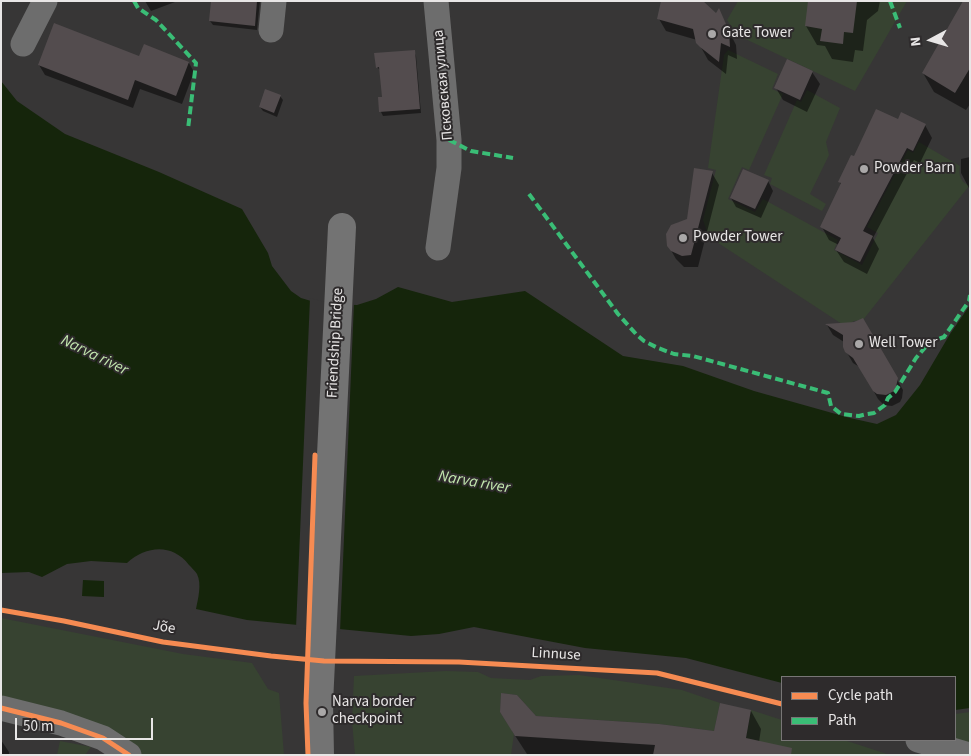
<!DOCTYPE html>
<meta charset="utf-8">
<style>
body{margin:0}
#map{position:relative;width:971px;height:756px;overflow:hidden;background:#373636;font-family:"Source Sans 3",sans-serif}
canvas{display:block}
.frame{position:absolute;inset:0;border:2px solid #e8e6e6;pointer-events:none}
.legend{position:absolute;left:781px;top:676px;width:175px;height:65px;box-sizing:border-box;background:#2e2b2c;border:1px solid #787676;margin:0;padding:6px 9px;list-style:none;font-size:15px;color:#e8e6e6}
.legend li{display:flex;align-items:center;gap:10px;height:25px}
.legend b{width:25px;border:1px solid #787676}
.north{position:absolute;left:906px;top:15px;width:50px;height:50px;-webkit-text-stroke:4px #2e2b2c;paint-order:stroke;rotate:264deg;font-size:14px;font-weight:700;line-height:20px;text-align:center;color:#e8e6e6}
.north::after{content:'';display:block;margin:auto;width:18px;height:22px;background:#e8e6e6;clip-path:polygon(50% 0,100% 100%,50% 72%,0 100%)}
.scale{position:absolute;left:15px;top:718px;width:138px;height:22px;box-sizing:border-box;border:2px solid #e8e6e6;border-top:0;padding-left:6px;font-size:15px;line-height:18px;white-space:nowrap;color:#e8e6e6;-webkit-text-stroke:4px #2e2b2c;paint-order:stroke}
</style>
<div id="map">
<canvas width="971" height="756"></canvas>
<div class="frame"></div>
<ul class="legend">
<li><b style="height:6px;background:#f68b52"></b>Cycle path</li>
<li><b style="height:6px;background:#3abd76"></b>Path</li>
</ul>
<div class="north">N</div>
<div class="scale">50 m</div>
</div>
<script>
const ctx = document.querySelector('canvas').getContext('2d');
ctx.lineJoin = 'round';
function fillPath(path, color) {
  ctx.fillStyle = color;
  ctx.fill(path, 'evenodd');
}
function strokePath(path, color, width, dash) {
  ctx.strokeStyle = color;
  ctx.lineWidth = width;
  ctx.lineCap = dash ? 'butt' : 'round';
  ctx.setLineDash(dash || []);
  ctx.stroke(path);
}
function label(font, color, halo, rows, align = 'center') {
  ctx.font = font + ' "Source Sans 3",sans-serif';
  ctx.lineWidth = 4;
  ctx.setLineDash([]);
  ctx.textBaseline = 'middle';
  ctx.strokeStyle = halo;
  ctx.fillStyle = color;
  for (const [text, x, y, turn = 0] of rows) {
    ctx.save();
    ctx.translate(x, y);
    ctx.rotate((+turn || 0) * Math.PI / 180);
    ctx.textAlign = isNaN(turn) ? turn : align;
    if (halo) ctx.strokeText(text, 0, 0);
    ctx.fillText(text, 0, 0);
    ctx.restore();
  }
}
fillPath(new Path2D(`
 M738 1H907L855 91 737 35 727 20Z
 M728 50 778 74 772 89 783 94 749 170 742 167 728 199 755 212 763 199 838 240 834 250 862 265 878 233 867 227 908 150 913 153 919 142 960 166C958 175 961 182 969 186L863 320 854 321 845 326 709 237 703 220 716 170 708 168 724 55Z
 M807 90 840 108 826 142 829 155 810 194 826 204 822 211 770 184 772 178 764 175 797 100 801 102Z
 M1 618 183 654 252 663 268 689 279 693 284 755H131L1 704Z
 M446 671 478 672 491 678 530 680 541 676 579 675 682 690 720 703 714 731 659 724 536 716 517 695 501 693 500 712 514 734 511 755H355L352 721 354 676Z
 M751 710 782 720V740H844L890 755H786L746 738Z
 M970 712V755L955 740V714Z
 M60 741 91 747 85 755H57Z`), '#374331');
fillPath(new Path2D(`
 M1 81 17 101 65 134 159 172 242 209 268 253 272 266 291 291 301 298 321 304 357 305 376 299 398 287 452 302 525 291 623 356 683 366 754 391 850 418 877 424 896 415 920 385 950 334 970 305V708L955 710V677H782V683L686 658 585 648 474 627 439 634 411 636 247 620 196 609C198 599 202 584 197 574 195 571 191 567 189 565 172 543 146 546 127 563L91 561 67 564 42 577 29 572 1 573Z
 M83 580 104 581V597L82 596Z`), '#15250b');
fillPath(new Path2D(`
 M310 298 321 301 354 303 340 632 296 628Z`), '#373636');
fillPath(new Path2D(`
 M145 1H175V2L151 11Z
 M212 1H260L257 30 213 25 210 21Z
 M809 1H880L878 11 867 20 863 51 855 50 853 62 832 59 825 46 817 45 806 26Z
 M970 1V104L966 110 934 92 923 73Z
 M719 11 736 45 737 59 728 55 726 74 708 60 697 40 666 31 659 19 716 15Z
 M414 51 416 56 421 113 383 116 381 112 383 98 381 71 377 67Z
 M140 57 189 63 194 72 182 104 140 89 133 108 45 75 39 65Z
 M812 72 820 84 807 112 783 100 776 88Z
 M280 96 283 100 277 117 263 111 260 107Z
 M898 121 925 125 932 138 920 163 914 160 873 238 879 249 867 274 844 262 836 250 839 245 829 240 822 227 841 185 840 182 854 158Z
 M970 157V190L961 173V159Z
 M712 173 719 185 698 267H684L676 259 668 245 669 230 677 223 689 220Z
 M768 181 773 191 761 218 736 207 731 198Z
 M862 319 903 390 902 398 900 402 892 406 884 405 878 399 861 368 853 363 846 351 844 342 833 335 827 325 855 323Z
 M751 711 761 729 759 742 789 755 527 754 512 731 535 718 715 732Z
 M1 740 9 752V755H1Z`), '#0007');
fillPath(new Path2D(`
 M211 1H257L255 26 209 21Z
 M661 1H703L716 13 719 8 729 31 730 47 721 43 719 62 700 47 696 43 693 29 657 19Z
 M808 1H857L853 33 844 32 843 44 820 41 822 29 805 26Z
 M963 1H970V68L955 93 922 73Z
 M54 23 139 56 144 44 189 62 176 96 135 80 128 100 38 65Z
 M415 50 420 109 379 112 378 97H382L379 67 376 68 374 53Z
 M787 59 813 71 800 100 774 88Z
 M265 89 281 95 274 113 259 107Z
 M876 109 898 119 901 112 926 124 913 151 907 148 863 231 873 236 860 262 835 250 841 238 820 227 841 183 838 182 851 155 854 156Z
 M694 168 713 171 691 255 682 256 671 251 667 246 666 234 671 225 687 219Z
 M743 169 769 180 755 209 730 198Z
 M863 318 898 378 896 387 894 391 886 395 877 394 873 391 853 358 845 352 843 347V335L825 324 854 322Z
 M501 693 517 695 536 716 659 724 714 731 720 703 751 710 746 738 792 748 791 755H653L655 745 515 736 500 712Z`), '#534c4e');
strokePath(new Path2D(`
 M436 1 449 140V168L438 248
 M271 30 274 1
 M23 44 45 1
 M1 708 61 723 103 738 129 755
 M918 740 969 755`), '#6d6d6d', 25);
strokePath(new Path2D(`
 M320 755 319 703 342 227`), '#737373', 28);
strokePath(new Path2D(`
 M134 1 138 8 156 20 196 63 188 129
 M890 1 900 28
 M449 140 471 151 513 158
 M529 194 618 314 636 334 644 341 658 348 674 354 693 356 828 393 831 406 841 414 859 416 867 414 874 413 885 405 888 398 895 392 916 358 930 342 944 337 969 301 970 295`), '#3abd76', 4, [8, 4]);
strokePath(new Path2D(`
 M1 610 64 621 163 642 271 656 324 661 459 662 657 673 782 704
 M1 708 61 723 103 738 129 755
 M308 755 306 703 315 455`), '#f68b52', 5);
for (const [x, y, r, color] of [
 [712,34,5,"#aaa8a8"],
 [864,169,5,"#aaa8a8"],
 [683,238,5,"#aaa8a8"],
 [859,344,5,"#aaa8a8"],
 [322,712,5,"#aaa8a8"]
]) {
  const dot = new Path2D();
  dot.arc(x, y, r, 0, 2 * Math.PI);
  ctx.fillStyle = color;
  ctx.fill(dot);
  strokePath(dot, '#2e2b2c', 2);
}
label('15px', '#e8e6e6', '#2e2b2c', [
 ["Gate Tower",722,34],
 ["Powder Barn",874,169],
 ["Powder Tower",693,238],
 ["Well Tower",869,344],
 ["Narva border",332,703],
 ["checkpoint",332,720]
], 'left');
label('15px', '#e8e6e6', '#2e2b2c', [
 ["Псковская улица",444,85,-95],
 ["Friendship Bridge",336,343,-87],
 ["Jõe",164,628,10],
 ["Linnuse",556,655,3]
]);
label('italic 16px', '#c3e7af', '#2e2b2c', [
 ["Narva river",94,356,26],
 ["Narva river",474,483,10]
]);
</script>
